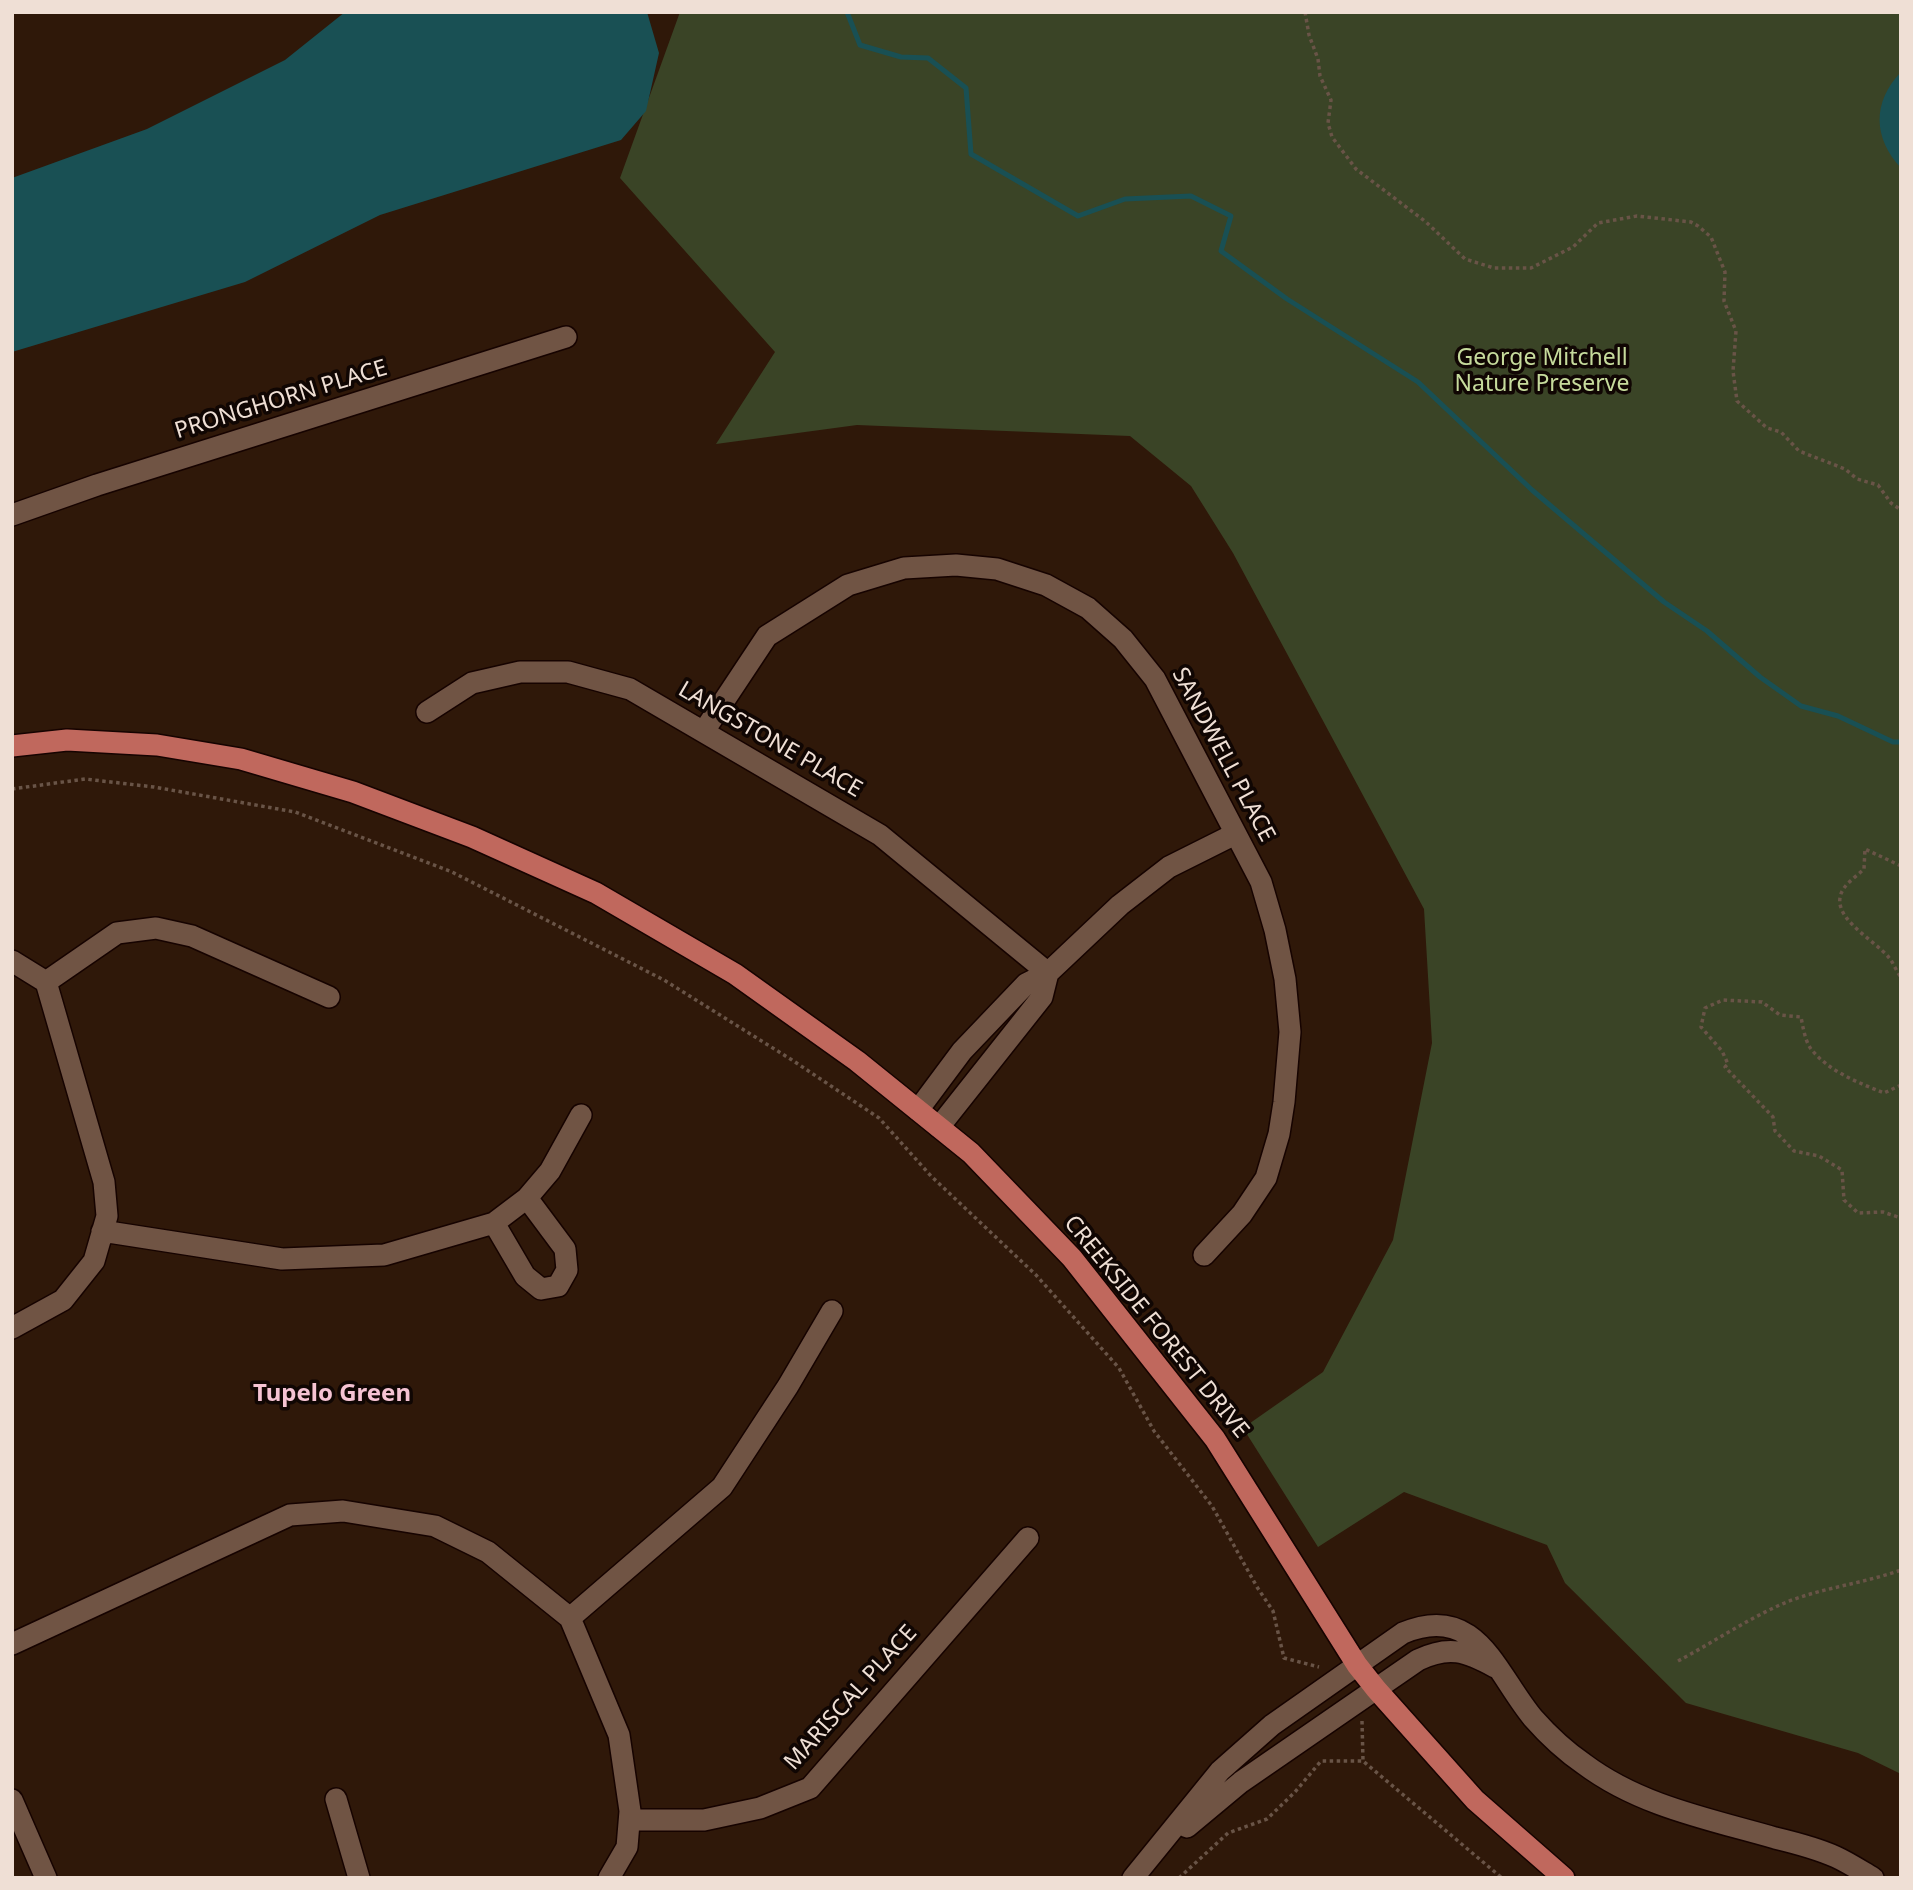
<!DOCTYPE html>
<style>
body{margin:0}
#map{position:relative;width:1913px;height:1890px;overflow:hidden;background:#2f1809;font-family:"Noto Sans",sans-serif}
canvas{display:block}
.frame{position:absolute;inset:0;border:14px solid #efdfd5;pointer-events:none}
</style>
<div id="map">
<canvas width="1913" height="1890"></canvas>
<div class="frame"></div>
</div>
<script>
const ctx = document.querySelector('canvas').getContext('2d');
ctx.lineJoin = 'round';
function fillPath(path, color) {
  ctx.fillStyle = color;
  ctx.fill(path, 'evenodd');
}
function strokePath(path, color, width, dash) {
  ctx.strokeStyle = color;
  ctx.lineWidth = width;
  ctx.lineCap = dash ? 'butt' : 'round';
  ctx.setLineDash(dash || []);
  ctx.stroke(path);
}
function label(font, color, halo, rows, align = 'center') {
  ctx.font = font + ' "Noto Sans",sans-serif';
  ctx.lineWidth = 7;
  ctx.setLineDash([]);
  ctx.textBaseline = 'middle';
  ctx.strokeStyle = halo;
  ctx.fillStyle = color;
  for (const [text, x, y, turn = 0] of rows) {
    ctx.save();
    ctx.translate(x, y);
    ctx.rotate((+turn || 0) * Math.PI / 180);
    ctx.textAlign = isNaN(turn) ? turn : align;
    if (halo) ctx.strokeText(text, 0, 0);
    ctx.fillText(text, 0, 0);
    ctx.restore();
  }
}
fillPath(new Path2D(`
 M680 12H1901V1774L1858 1753 1686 1703 1565 1583 1547 1545 1404 1492 1318 1547 1243 1428 1323 1372 1393 1240 1432 1043 1424 909 1233 553 1191 486 1130 436 857 425 716 444 775 352 620 178Z`), '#3a4426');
fillPath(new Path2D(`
 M345 12H647L659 53 646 111 621 140 380 215 245 282 12 352V178L147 129 285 60Z
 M1901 72V168C1873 138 1872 102 1901 72Z`), '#195054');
strokePath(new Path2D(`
 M847 12 860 45 901 57 928 58 966 88 971 154 1078 216 1125 199 1191 196 1231 216 1221 251 1287 299 1418 382 1532 490 1664 602 1707 631 1760 677 1801 706 1838 716 1893 742H1901`), '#195054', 5);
const minor = new Path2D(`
 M12 515 97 485 566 337
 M427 712 472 683 520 672H568L630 689 880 835 1048 973
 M704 731 767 636 848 585 904 568 956 565 997 569 1046 585 1088 608 1123 639 1155 679 1261 882 1275 930 1285 979 1290 1032 1284 1102 1279 1134 1266 1178 1242 1214 1204 1255
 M12 961 46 982 104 1182 107 1216 94 1261 63 1300 12 1328
 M46 982 117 933 156 928 192 936 329 997
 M918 1110 962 1051 1026 984 1048 973 1120 905 1169 867 1235 834
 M939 1127 1042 997 1048 973
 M494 1223 525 1276 541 1289 558 1286 567 1270 565 1249 527 1198
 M102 1231 282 1259 384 1255 494 1223 527 1198 550 1171 581 1115
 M570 1618 722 1487 788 1386 832 1311
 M12 1644 290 1515 343 1511 435 1526 488 1552 570 1618 619 1735 630 1811 627 1847 609 1878
 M336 1799 359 1878
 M12 1800 46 1878
 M630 1820H704L760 1808 810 1788 1028 1538
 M1187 1827 1241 1782 1418 1660C1449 1645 1466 1651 1495 1667
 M1133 1878 1220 1771 1272 1725 1403 1633C1477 1602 1495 1672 1533 1718 1548 1735 1565 1751 1584 1764 1640 1806 1709 1819 1775 1838 1796 1843 1816 1848 1836 1857 1849 1863 1861 1871 1873 1878`);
const major = new Path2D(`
 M12 746 67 740 157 745 241 759 353 792 472 837 596 893 735 974 857 1061 971 1153 1072 1258 1215 1439 1357 1665 1376 1689 1475 1800 1564 1878`);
strokePath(minor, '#160300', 24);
strokePath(major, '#160300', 24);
strokePath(new Path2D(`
 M1305 12 1309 35 1318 59 1320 76 1331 100 1328 123 1332 137 1356 169 1426 222 1465 259 1494 268H1531L1573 247 1598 223 1637 216 1691 222 1698 226 1711 237 1725 272 1724 301 1736 331 1733 371 1737 401 1767 428 1781 432 1799 451 1845 469 1857 479 1878 485 1891 503 1901 510
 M12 789 85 779 154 787 295 812 452 872 664 980 792 1060 879 1118 931 1176 1036 1275 1119 1368 1154 1431 1212 1506 1257 1587 1273 1611 1284 1658 1319 1667
 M1901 866 1865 849 1864 869C1858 875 1849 881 1844 888 1825 916 1875 939 1890 959 1894 964 1896 971 1901 977
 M1901 1085 1884 1093C1859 1083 1828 1071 1811 1049 1805 1041 1803 1027 1801 1017L1780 1015 1762 1002 1723 1000 1705 1008 1701 1027 1722 1051 1728 1064 1725 1067 1773 1117 1775 1131 1794 1151 1819 1156 1842 1170 1844 1200 1858 1213 1883 1212 1901 1218
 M1678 1661C1712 1643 1746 1620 1782 1604 1819 1588 1862 1584 1901 1570
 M1362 1721 1363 1761
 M1179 1878 1228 1833 1267 1819 1295 1792 1321 1761H1363L1502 1878`), '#695447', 3.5, [3.5, 3.5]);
strokePath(minor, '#705444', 21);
strokePath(major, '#c0685d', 21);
label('23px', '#c6db9c', '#100603', [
 ["George Mitchell",1542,358],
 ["Nature Preserve",1542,384]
]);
label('23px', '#efdfd5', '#100603', [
 ["PRONGHORN PLACE",281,400,-17],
 ["LANGSTONE PLACE",770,740,30],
 ["SANDWELL PLACE",1223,755,62],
 ["CREEKSIDE FOREST DRIVE",1156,1327,51],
 ["MARISCAL PLACE",851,1698,-48]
]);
label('bold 24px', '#f5c3d3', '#100603', [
 ["Tupelo Green",332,1394]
]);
</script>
